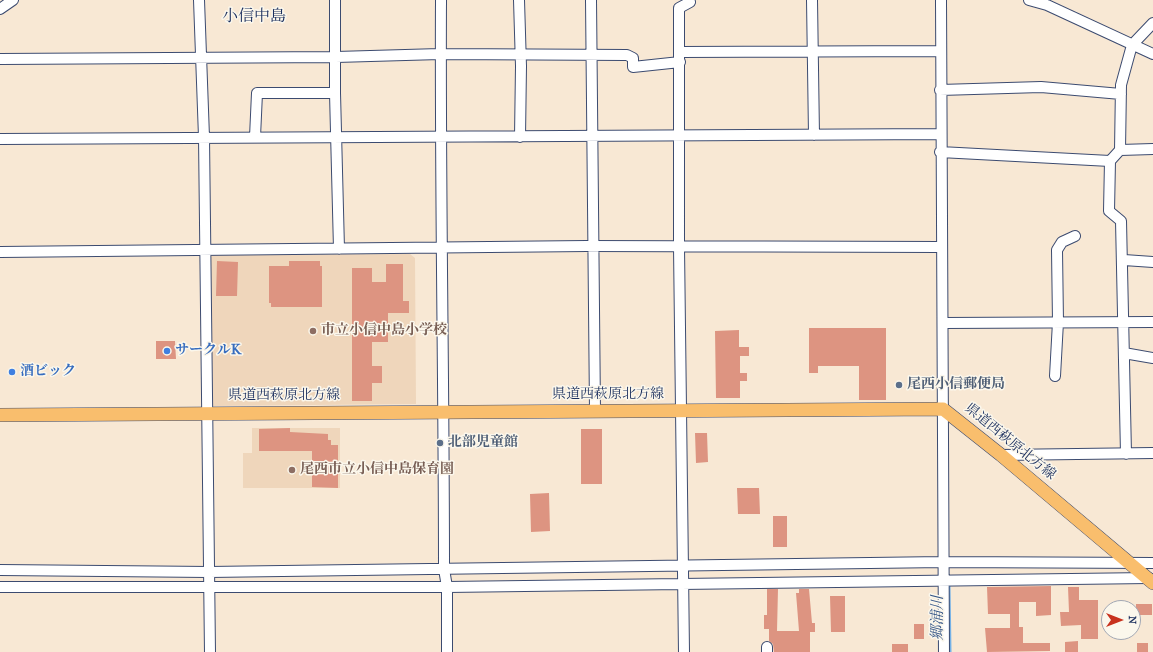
<!DOCTYPE html>
<meta charset="utf-8">
<style>
body{margin:0}
#map{position:relative;width:1153px;height:652px;overflow:hidden;background:#f8e8d4;font-family:"IM FELL French Canon",serif}
canvas{display:block}
.north{position:absolute;left:1101px;top:600px;width:40px;height:40px;box-sizing:border-box;background:#fbf7ec;border:1px solid #a1a7b3;border-radius:50%;rotate:90deg;font-size:11px;font-weight:700;line-height:16px;text-align:center;color:#1b2f5e}
.north::after{content:'';display:block;margin:auto;width:14px;height:18px;background:#c8321e;clip-path:polygon(50% 0,100% 100%,50% 72%,0 100%)}
</style>
<div id="map">
<canvas width="1153" height="652"></canvas>
<div class="north">N</div>
</div>
<script>
const ctx = document.querySelector('canvas').getContext('2d');
ctx.lineJoin = 'round';
function fillPath(path, color) {
  ctx.fillStyle = color;
  ctx.fill(path, 'evenodd');
}
function strokePath(path, color, width, dash) {
  ctx.strokeStyle = color;
  ctx.lineWidth = width;
  ctx.lineCap = dash ? 'butt' : 'round';
  ctx.setLineDash(dash || []);
  ctx.stroke(path);
}
function label(font, color, halo, rows, align = 'center') {
  ctx.font = font + ' "IM FELL French Canon","Noto Serif JP",serif';
  ctx.lineWidth = 3;
  ctx.setLineDash([]);
  ctx.textBaseline = 'middle';
  ctx.strokeStyle = halo;
  ctx.fillStyle = color;
  for (const [text, x, y, turn = 0] of rows) {
    ctx.save();
    ctx.translate(x, y);
    ctx.rotate((+turn || 0) * Math.PI / 180);
    ctx.textAlign = isNaN(turn) ? turn : align;
    if (halo) ctx.strokeText(text, 0, 0);
    ctx.fillText(text, 0, 0);
    ctx.restore();
  }
}
fillPath(new Path2D(`
 M410 254 415 258 416 404 213 406 210 255Z
 M252 428H340V488H243V453H252Z`), '#efd6bb');
strokePath(new Path2D(`
 M949 585 950 652`), '#75b2e7', 3);
fillPath(new Path2D(`
 M217 261 238 262 237 296H216Z
 M289 261H320V266H322V307H271V303H269V266H289Z
 M386 264H403V301H409V313H388V342H372V366H382V383H372V401H352V268H372V282H386Z
 M809 328H886V400H859V366H818V373H809Z
 M739 330V347H749V356H740V373H747V381H740V398H716L715 331Z
 M156 341H175L176 359H156Z
 M290 428V432L328 434V440H331V445H338V488L312 487V451H259V429Z
 M581 429H602V484H581Z
 M695 433H707L708 462 696 463Z
 M737 488H759L760 514H738Z
 M549 493 550 531 531 532 530 494Z
 M773 516H787V547H773Z
 M1051 586V615L1036 616V602H1019V627H1023V643H1050V651L987 652 985 628H1010V614H988L987 587Z
 M1068 587H1079V600H1098V639H1081V625L1061 626 1060 612H1069Z
 M767 589H778L777 631H799L796 593H799V589H809L812 623H815V632H810V652H774L773 644 769 641V629H764V615H767Z
 M830 596H845V632H831Z
 M1136 604H1152V615H1136Z
 M914 624H924V639H914Z
 M1078 641V652H1065V642Z
 M1137 643H1148V652H1137Z
 M892 644H908V652H892Z`), '#dd9481');
const minor = new Path2D(`
 M199 0 204 137 210 652
 M335 0V93L339 249
 M441 0C440 190 444 379 444 569L447 587V652
 M519 0 521 66 520 137
 M591 0 595 410
 M812 0 814 135
 M941 0 944 652
 M1029 0 1047 5 1153 54
 M0 9 13 0
 M680 52 940 51
 M0 59 336 57 440 54 627 55 633 58V67L680 62
 M940 90 1041 87 1121 94
 M255 137 257 93H335
 M0 139 941 134
 M1120 150 1153 149
 M940 152 1110 161
 M0 252 587 246 941 247
 M1124 260 1153 262
 M943 323 1153 322
 M1124 353 1153 358
 M1055 376 1058 322 1057 250 1062 242 1075 236
 M1126 454 1121 221 1109 211 1110 161 1120 150 1121 85 1132 45 1153 23
 M1001 455 1153 453
 M0 570 209 572 943 562 1153 563
 M0 587H447L1149 578
 M767 647V652
 M684 652 679 247V8L690 2`);
const major = new Path2D(`
 M0 415 943 409 1001 455 1153 583`);
strokePath(minor, '#3c4b70', 12);
strokePath(major, '#3c4b70', 14);
strokePath(minor, '#fff', 10);
strokePath(major, '#f9be6d', 13);
for (const [x, y, r, color] of [
 [313,331,4,"#8d6e63"],
 [167,351,4,"#3f7fe0"],
 [12,372,4,"#3f7fe0"],
 [899,385,4,"#5c6f8a"],
 [440,443,4,"#5c6f8a"],
 [292,470,4,"#8d6e63"]
]) {
  const dot = new Path2D();
  dot.arc(x, y, r, 0, 2 * Math.PI);
  ctx.fillStyle = color;
  ctx.fill(dot);
  strokePath(dot, '#fbf7ec', 1.5);
}
label('bold 14px', '#785e54', '#fbf7ec', [
 ["市立小信中島小学校",321,331],
 ["尾西市立小信中島保育園",300,470]
], 'left');
label('bold 14px', '#366cbe', '#fbf7ec', [
 ["サークルK",175,351],
 ["酒ビック",20,372]
], 'left');
label('bold 14px', '#4e5e75', '#fbf7ec', [
 ["尾西小信郵便局",907,385],
 ["北部児童館",448,443]
], 'left');
label('14px', '#1b2f5e', '#fbf7ec', [
 ["県道西萩原北方線",608,395],
 ["県道西萩原北方線",284,396],
 ["県道西萩原北方線",1010,442,39]
]);
label('italic 15px', '#365687', '#fbf7ec', [
 ["郷浦川",938,618,-90]
]);
label('16px', '#1b2f5e', '#fbf7ec', [
 ["小信中島",254,17]
]);
</script>
